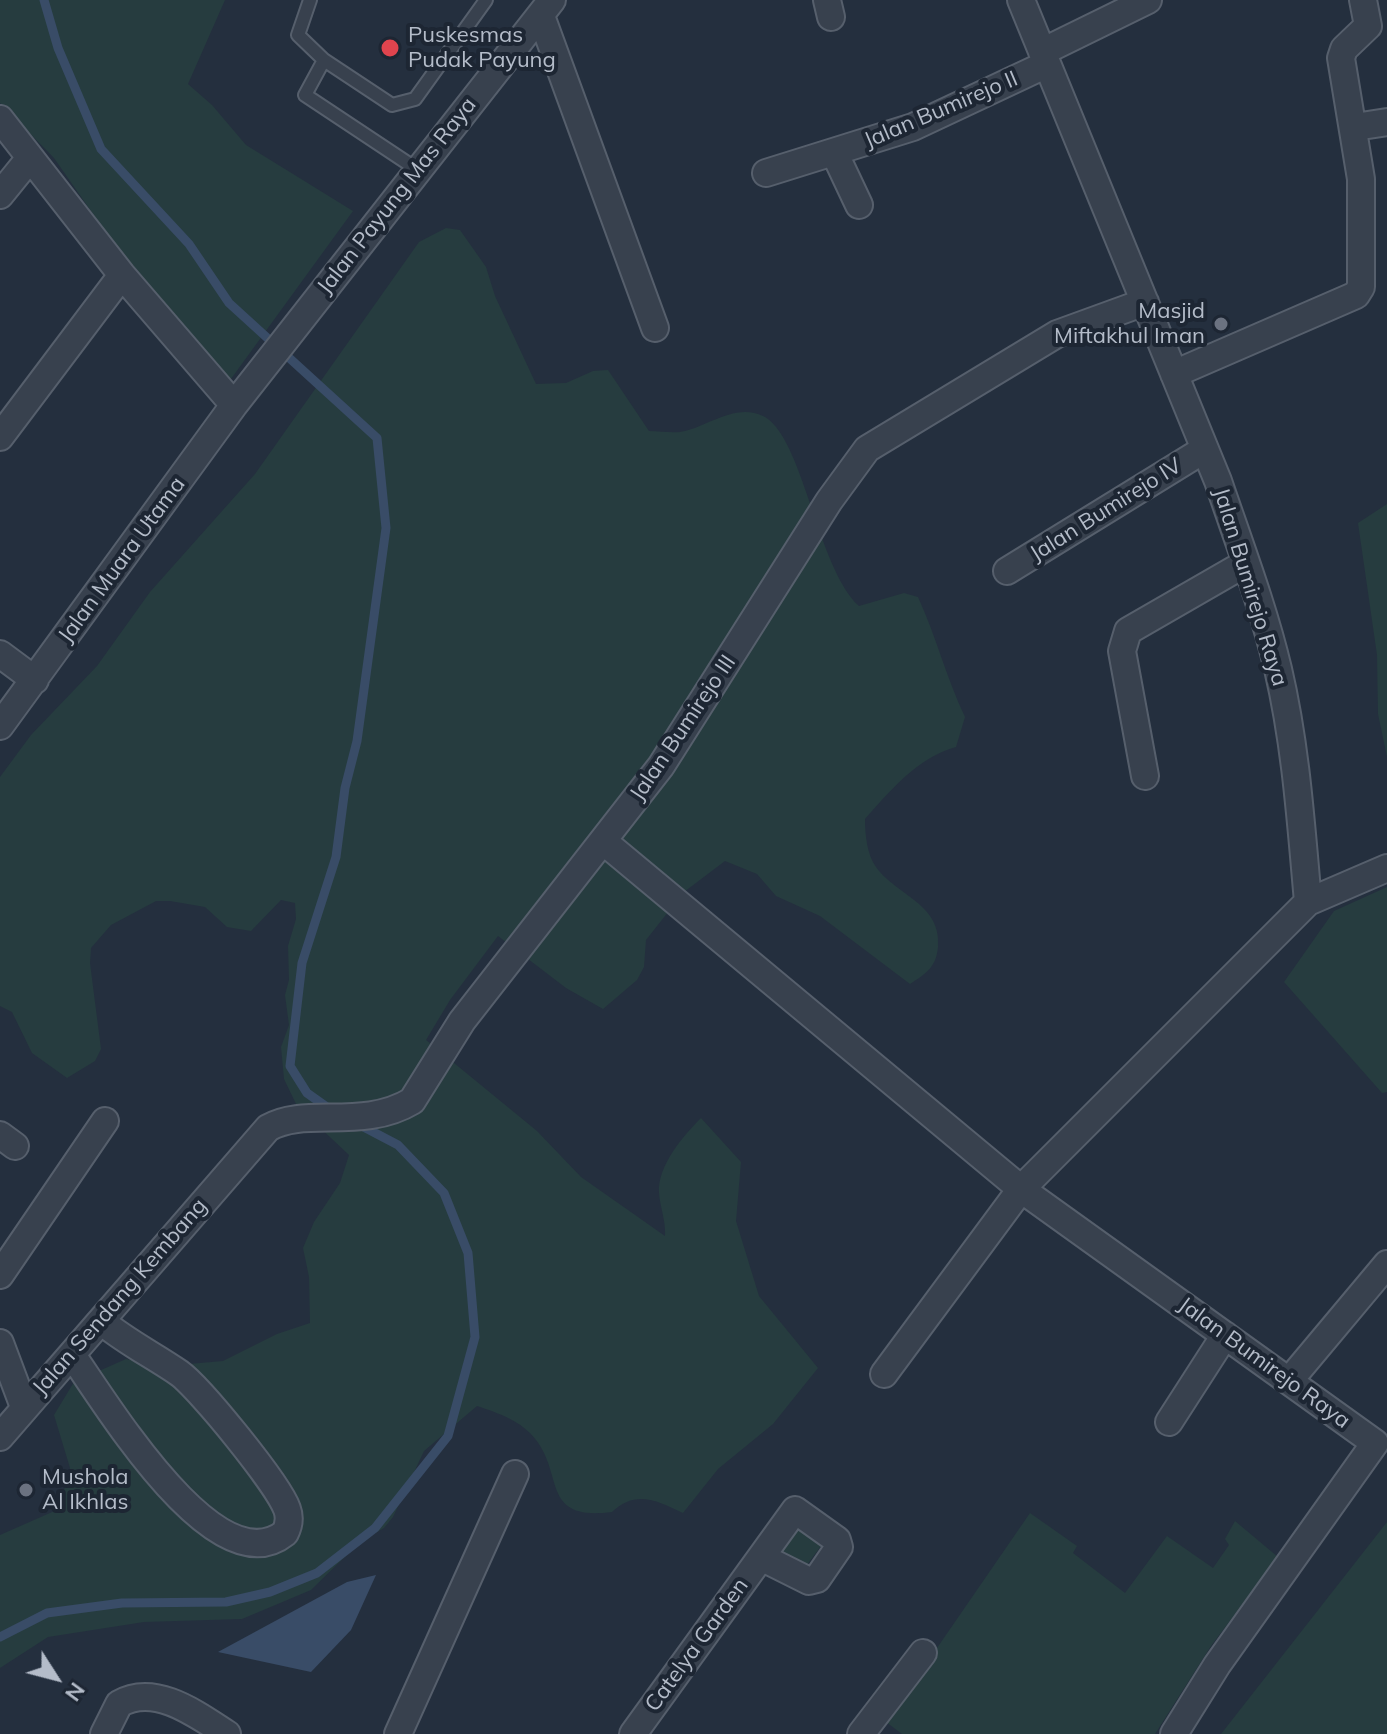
<!DOCTYPE html>
<style>
body{margin:0}
#map{position:relative;width:1387px;height:1734px;overflow:hidden;background:#242f3e;font-family:Mulish,sans-serif}
canvas{display:block}
.north{position:absolute;left:16px;top:1638px;width:80px;height:80px;-webkit-text-stroke:6px #1d2633;paint-order:stroke;rotate:126deg;font-size:22px;font-weight:700;line-height:32px;text-align:center;color:#b4bcc9}
.north::after{content:'';display:block;margin:auto;width:28px;height:36px;background:#b4bcc9;clip-path:polygon(50% 0,100% 100%,50% 72%,0 100%)}
</style>
<div id="map">
<canvas width="1387" height="1734"></canvas>
<div class="north">N</div>
</div>
<script>
const ctx = document.querySelector('canvas').getContext('2d');
ctx.lineJoin = 'round';
function fillPath(path, color) {
  ctx.fillStyle = color;
  ctx.fill(path, 'evenodd');
}
function strokePath(path, color, width, dash) {
  ctx.strokeStyle = color;
  ctx.lineWidth = width;
  ctx.lineCap = dash ? 'butt' : 'round';
  ctx.setLineDash(dash || []);
  ctx.stroke(path);
}
function label(font, color, halo, rows, align = 'center') {
  ctx.font = font + ' Mulish,sans-serif';
  ctx.lineWidth = 8;
  ctx.setLineDash([]);
  ctx.textBaseline = 'middle';
  ctx.strokeStyle = halo;
  ctx.fillStyle = color;
  for (const [text, x, y, turn = 0] of rows) {
    ctx.save();
    ctx.translate(x, y);
    ctx.rotate((+turn || 0) * Math.PI / 180);
    ctx.textAlign = isNaN(turn) ? turn : align;
    if (halo) ctx.strokeText(text, 0, 0);
    ctx.fillText(text, 0, 0);
    ctx.restore();
  }
}
fillPath(new Path2D(`
 M0 0H225L188 84 212 105 246 145 353 211 228 383 134 273 54 158 0 103Z
 M446 228 460 230 486 267 495 296 536 384 566 383 593 371 608 370 649 431C659 431 670 433 680 432 706 428 735 402 763 416 803 435 817 568 859 606L904 593 918 597C936 636 946 677 965 717L956 747C917 758 891 790 865 819 865 834 867 855 876 867 897 896 942 904 938 947 936 967 927 973 910 984L820 916 776 896 757 874 725 861 684 892 646 940 644 967 637 980 603 1009 566 988 498 936 450 1000 426 1040 537 1131 581 1177 665 1236C666 1221 660 1207 659 1193 657 1166 684 1135 701 1118L741 1162 736 1221 759 1296 818 1368 773 1424 718 1469 683 1513C658 1501 636 1489 612 1512 541 1521 564 1476 536 1440 522 1421 498 1413 477 1406L424 1451 393 1517 384 1528 360 1542 311 1590 242 1619 144 1622 48 1637 0 1668V1535L59 1509 70 1468 54 1415 74 1382 126 1359 166 1366 223 1361 277 1334 310 1323 309 1277 303 1248 314 1222 340 1183 349 1155 297 1106 284 1079 281 1047 289 1025 285 995 289 980 288 946 296 919 295 903 281 900 251 931 227 927 205 907 170 901H156L111 925 91 948 90 963 101 1049 95 1061 67 1078 32 1053 12 1012 0 1006V777L31 735 97 666 150 592 255 474 419 242Z
 M1387 504V757L1378 714 1377 655 1358 523Z
 M1387 887V1092L1382 1093 1284 982 1334 911Z
 M1030 1513 1077 1546 1073 1553 1125 1593 1167 1536 1213 1568 1229 1545 1225 1539 1235 1521 1278 1557 1211 1646 1155 1734H902L886 1722Z
 M1387 1522V1734H1221Z
 M794 1525 821 1546 801 1573 773 1558Z`), '#263c3f');
fillPath(new Path2D(`
 M376 1575 351 1630 311 1672 218 1652 347 1582Z`), '#394c67');
strokePath(new Path2D(`
 M44 0 58 48 101 149 189 244 229 303 377 438 386 528 357 741 345 788 336 857 302 963 290 1066 307 1093 331 1110
 M0 1637 47 1613 122 1603 226 1602 270 1592 317 1573 375 1528 448 1436 475 1337 468 1253 444 1193 398 1145 358 1124`), '#394c67', 9);
const lane = new Path2D(`
 M310 0 298 35 324 60 305 95 418 170
 M324 60 392 105 415 99 486 0`);
const street = new Path2D(`
 M827 0 831 17
 M1021 0 1218 481C1239 543 1263 606 1278 669 1296 746 1301 824 1308 902L1021 1189 1375 1443 1217 1665 1174 1734
 M541 16 655 328
 M1042 52 1148 0
 M0 119 122 275 234 405
 M1355 127 1387 122
 M834 152 859 205
 M766 173 913 127 1047 64
 M0 195 30 158
 M1174 374 1356 295 1361 287V179L1341 58 1344 49 1368 26 1363 0
 M0 437 122 275
 M1007 571 1205 449
 M0 654 35 680
 M0 726 234 405 552 0
 M1145 776 1122 651 1128 631 1246 563
 M603 841 1021 1189 884 1374
 M1308 902 1387 868
 M0 1135 15 1146
 M0 1275 105 1121
 M0 1343 24 1407
 M72 1355C105 1401 216 1588 285 1533 289 1525 290 1517 287 1509 278 1484 200 1388 179 1373 153 1355 126 1342 101 1321
 M1289 1381 1387 1264
 M1169 1422 1225 1335
 M0 1437 268 1128C305 1106 362 1131 412 1101L462 1021 661 766 829 501 867 449 1057 334 1145 302
 M104 1734 119 1704C155 1683 196 1714 227 1734
 M398 1734 515 1474
 M633 1734 761 1557 809 1581 817 1579 839 1547 837 1540 795 1510 761 1557
 M861 1734 923 1653`);
strokePath(lane, '#565f6c', 16);
strokePath(street, '#565f6c', 30);
strokePath(lane, '#38414e', 12);
strokePath(street, '#38414e', 26);
for (const [x, y, r, color] of [
 [390,48,10,"#e0444e"],
 [1221,324,8,"#6b7280"],
 [26,1490,8,"#6b7280"]
]) {
  const dot = new Path2D();
  dot.arc(x, y, r, 0, 2 * Math.PI);
  ctx.fillStyle = color;
  ctx.fill(dot);
  strokePath(dot, '#1d2633', 3);
}
label('22px', '#b4bcc9', '#1d2633', [
 ["Puskesmas",408,35],
 ["Pudak Payung",408,60],
 ["Masjid",1205,311,"right"],
 ["Miftakhul Iman",1205,336,"right"],
 ["Mushola",42,1477],
 ["Al Ikhlas",42,1502]
], 'left');
label('22px', '#b4bcc9', '#1d2633', [
 ["Jalan Bumirejo II",941,110,-23],
 ["Jalan Payung Mas Raya",397,196,-52],
 ["Jalan Bumirejo IV",1106,510,-32],
 ["Jalan Muara Utama",122,560,-54],
 ["Jalan Bumirejo Raya",1250,587,73],
 ["Jalan Bumirejo III",683,728,-56],
 ["Jalan Sendang Kembang",120,1297,-49],
 ["Jalan Bumirejo Raya",1264,1363,36],
 ["Catelya Garden",697,1645,-54]
]);
</script>
